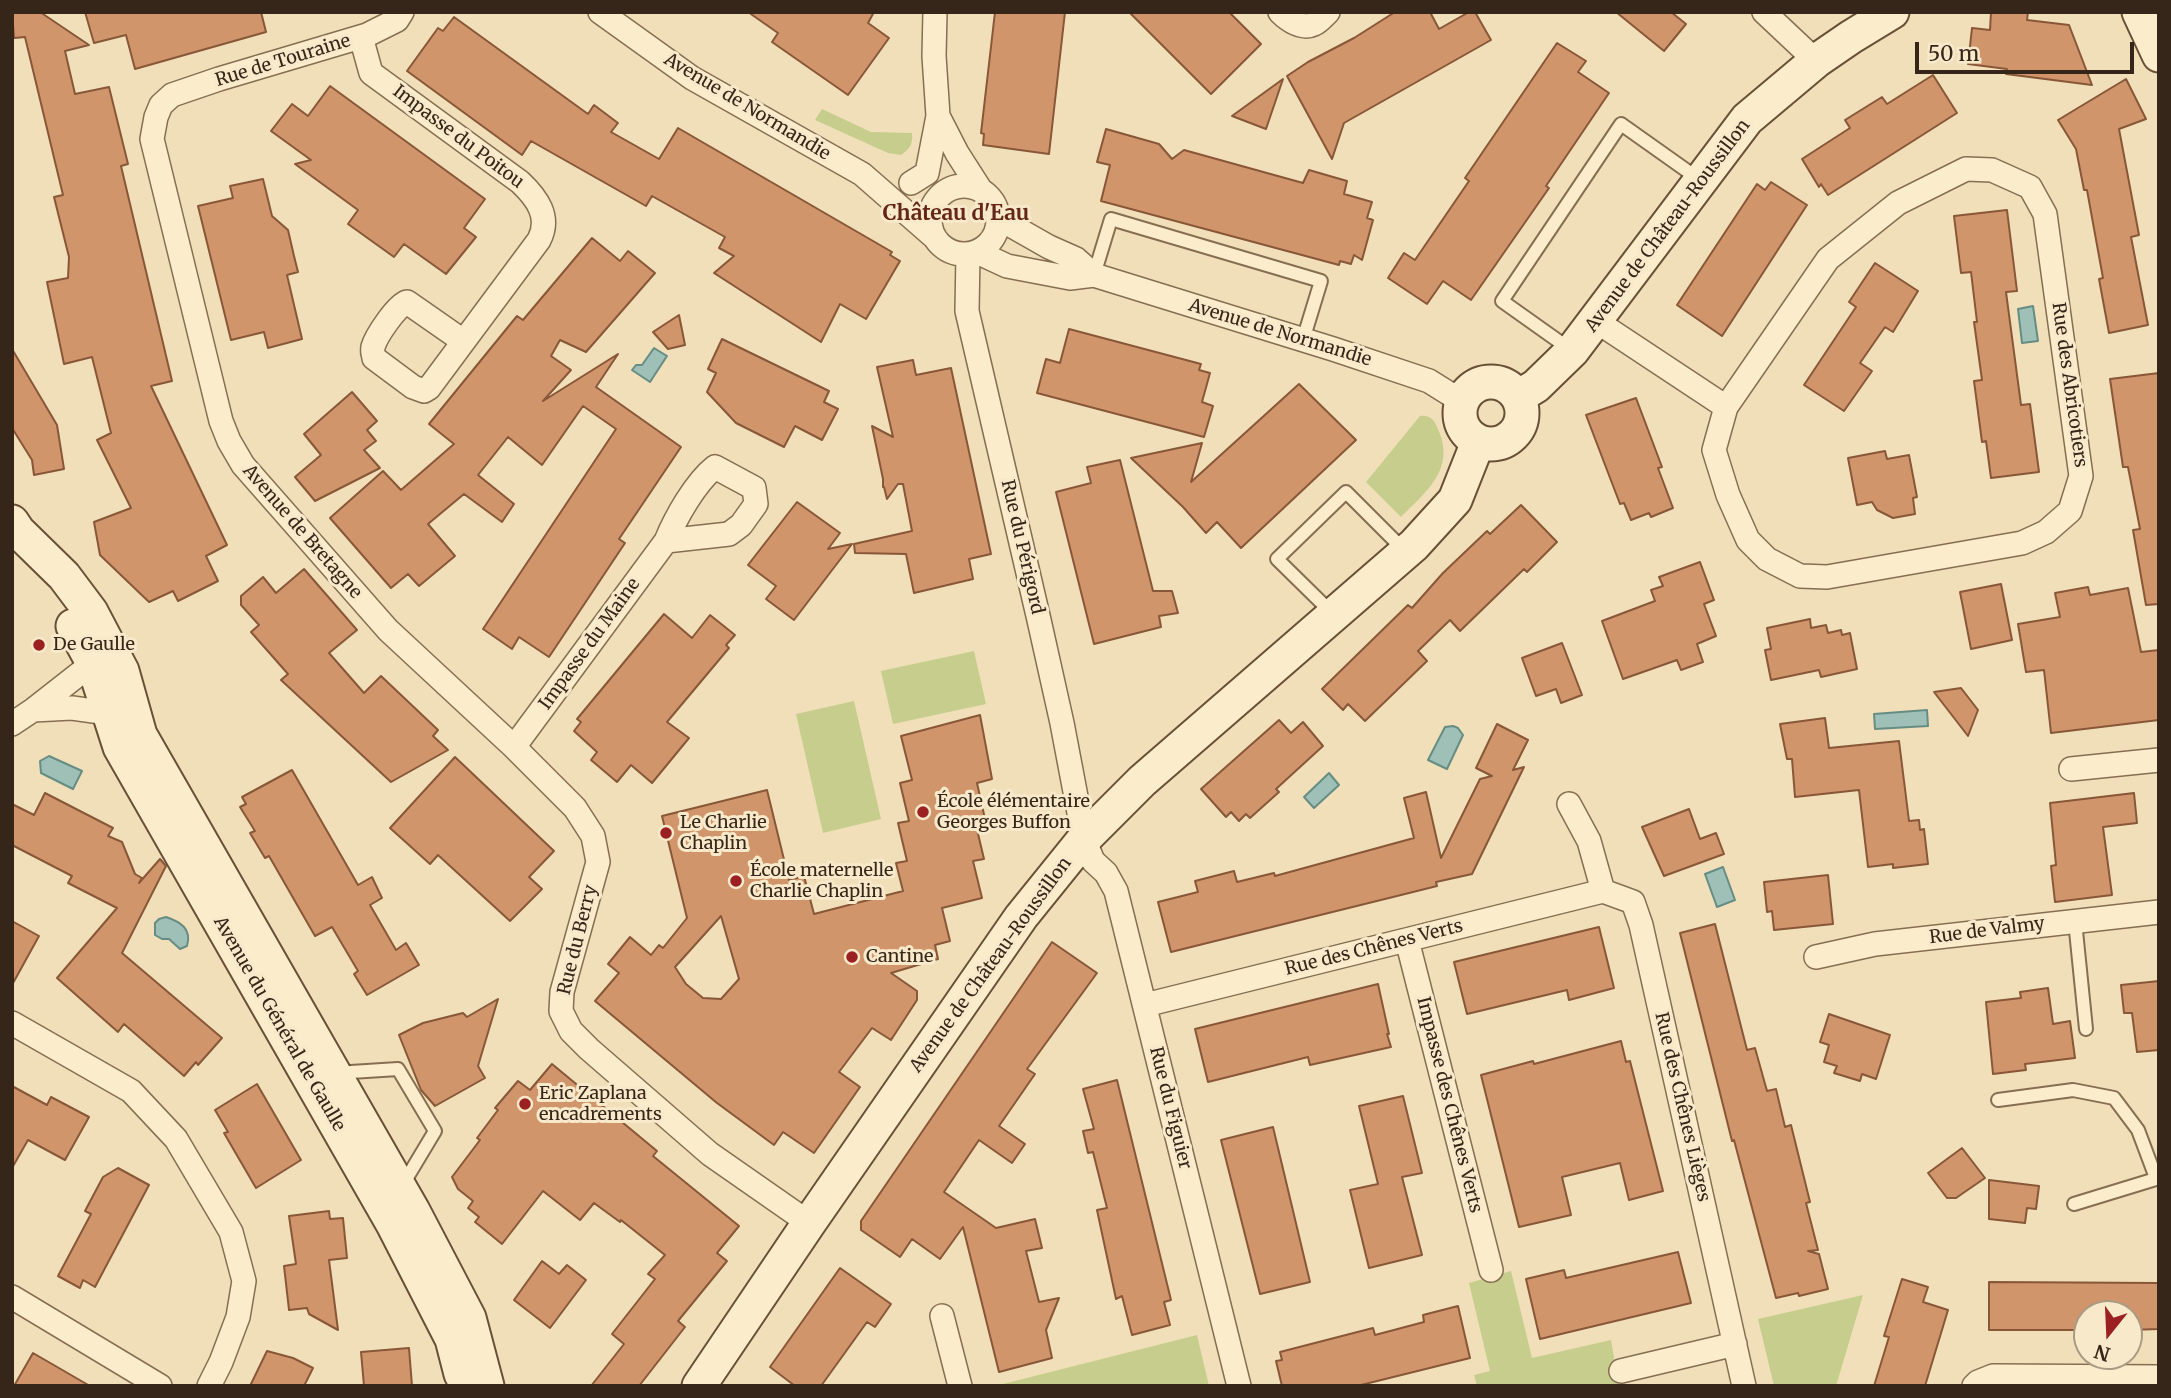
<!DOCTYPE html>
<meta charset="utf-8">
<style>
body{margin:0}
#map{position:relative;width:2171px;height:1398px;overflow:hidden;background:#f0dfb9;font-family:Merriweather,serif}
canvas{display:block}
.frame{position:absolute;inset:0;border:14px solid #352619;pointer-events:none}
.north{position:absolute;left:2073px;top:1300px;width:70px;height:70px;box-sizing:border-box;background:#f7e9c9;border:2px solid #a99b83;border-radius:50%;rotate:198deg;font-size:19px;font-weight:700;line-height:28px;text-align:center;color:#352619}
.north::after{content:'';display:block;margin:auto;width:24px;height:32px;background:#9a2022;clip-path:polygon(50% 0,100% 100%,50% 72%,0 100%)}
.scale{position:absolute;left:1915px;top:42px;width:219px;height:32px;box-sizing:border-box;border:4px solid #352619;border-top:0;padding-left:9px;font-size:21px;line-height:24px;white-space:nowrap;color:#352619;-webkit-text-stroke:5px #f7e9c9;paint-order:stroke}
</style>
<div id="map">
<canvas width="2171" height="1398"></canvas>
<div class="frame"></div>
<div class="north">N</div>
<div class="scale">50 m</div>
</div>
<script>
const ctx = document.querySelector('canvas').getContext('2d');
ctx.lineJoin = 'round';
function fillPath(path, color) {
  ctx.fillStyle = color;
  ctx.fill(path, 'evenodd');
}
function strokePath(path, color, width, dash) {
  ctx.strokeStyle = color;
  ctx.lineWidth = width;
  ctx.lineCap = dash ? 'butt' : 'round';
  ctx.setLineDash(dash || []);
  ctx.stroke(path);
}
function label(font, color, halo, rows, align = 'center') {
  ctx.font = font + ' Merriweather,serif';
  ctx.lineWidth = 6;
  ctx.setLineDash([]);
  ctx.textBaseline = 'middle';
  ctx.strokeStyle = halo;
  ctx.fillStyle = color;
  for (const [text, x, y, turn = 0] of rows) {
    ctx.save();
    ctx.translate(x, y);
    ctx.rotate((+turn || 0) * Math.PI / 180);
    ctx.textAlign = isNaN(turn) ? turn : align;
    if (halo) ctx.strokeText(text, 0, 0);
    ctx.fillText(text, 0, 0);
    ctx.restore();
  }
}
fillPath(new Path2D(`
 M822 109 871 132 912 133C913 144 910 149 901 155L888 153 815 120Z
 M1420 416C1429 415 1433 418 1437 427 1457 468 1427 491 1401 517L1366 482Z
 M974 651 986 704 893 724 881 671Z
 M854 701 881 819 823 833 796 714Z
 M1511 1271 1532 1358 1611 1340 1619 1386H1477L1474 1375 1490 1371 1469 1283Z
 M1863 1295 1836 1386H1774L1758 1319Z
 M1197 1335 1209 1386H995Z`), '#c7ce8d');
const water = new Path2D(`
 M2033 306 2038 341 2022 343 2018 309Z
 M654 348 667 356 650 382 632 370 636 365H642Z
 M1927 710 1928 726 1875 729 1874 714Z
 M1453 726 1458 728 1463 735 1447 769 1428 760 1445 727Z
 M49 756 82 771 73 789 41 773 40 761Z
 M1329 773 1339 785 1314 808 1304 797Z
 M1723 867 1735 900 1717 907 1705 874Z
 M166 917C181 922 192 929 187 946L180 949 169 939H162L155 935V923L159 919Z`);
fillPath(water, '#9ec0b6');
strokePath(water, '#668d83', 2);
const building = new Path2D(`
 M12 12H40L89 45 65 51 75 94 109 87 128 164 121 166 172 381 151 386 227 545 206 556 218 581 178 601 173 591 149 602 100 555 94 522 131 508 97 440 111 433 92 357 64 364 47 282 68 278 69 257 54 197 63 195 25 37 14 38Z
 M85 12H261L266 32 135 69 126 35 94 43Z
 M748 12H874L868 23 889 38 848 95 772 42 778 33Z
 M995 12H1065L1049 154 983 145 984 134 981 133Z
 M1129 12H1229L1261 44 1211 94Z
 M1395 12H1430L1439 29 1469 12H1475L1491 40 1344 123 1332 159 1287 76 1308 62 1354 38Z
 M1616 12H1671L1686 24 1664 51Z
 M1991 12H2028L2027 20 2069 25 2092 85 2006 74 2007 69 1968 64 1972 28 1990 30Z
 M454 17 588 114 594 105 618 123 611 132 659 159 678 128 892 252 890 255 900 261 866 319 840 304 821 342 714 273 734 256 719 248 725 237 652 196 646 206 531 141 522 155 407 71 438 28 443 31Z
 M1557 43 1586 61 1578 72 1609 93 1546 186 1549 188 1471 300 1443 281 1427 304 1388 278 1404 253 1415 260 1469 181 1465 178Z
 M1933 75 1957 113 1828 195 1821 184 1819 187 1802 159 1850 128 1845 120 1882 97 1887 104Z
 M1283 79 1266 129 1232 116Z
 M2126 79 2146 119 2119 129 2139 235 2131 237 2148 325 2109 333 2099 279 2103 278 2087 190H2084L2076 149 2058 120Z
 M330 86 485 199 464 228 476 237 446 274 404 244 394 257 348 224 358 210 295 164 311 160 271 131 292 104 308 116Z
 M1106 129 1159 144 1172 159 1184 150 1303 183 1309 170 1347 181 1344 194 1372 202 1367 218 1373 220 1362 260 1354 255 1351 264 1340 261 1339 265 1101 201 1110 165 1097 162Z
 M263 179 272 216 288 230 294 256 298 272 287 275 302 339 268 348 264 332 231 340 198 206 233 198 230 186Z
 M1771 182 1807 205 1722 336 1677 305 1757 184 1765 190Z
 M2007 210 2017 291 2006 292 2021 405 2030 404 2039 472 1991 478 1986 441 1982 442 1974 381 1982 380 1974 322H1977L1971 272 1961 273 1954 216Z
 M592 238 620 261 628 251 655 273 586 352 560 340 551 356 571 370 543 401 618 354 596 387 681 447 619 539 625 543 549 657 519 637 512 649 483 629 616 429 583 406 542 465 508 437 478 475 514 504 502 522 464 494 428 524 455 556 419 586 408 574 391 588 330 518 383 471 401 490 454 444 429 424 517 316 523 320Z
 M1875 263 1918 291 1893 332 1885 327 1860 363 1872 371 1844 411 1804 385 1856 307 1849 302Z
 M679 315 685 345 668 349 653 332Z
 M1069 329 1201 364 1199 370 1210 373 1202 402 1213 406 1204 437 1037 393 1046 359 1060 363Z
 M722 339 829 391 824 402 838 409 822 440 795 426 784 447 736 423 707 392 716 373 708 369Z
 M12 349 57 425 64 469 34 475 32 460 12 428Z
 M913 360 916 375 951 368 991 554 969 559 973 579 914 593 906 554 855 553 854 544 912 531 903 484H898L887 499 884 487H883V479L872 426 893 437 877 367Z
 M2159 373V604L2146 605 2133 530 2140 529 2128 467H2123L2110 379Z
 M1299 384 1356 440 1241 548 1217 522 1206 533 1183 507 1131 458 1202 443 1191 482Z
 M352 392 377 421 367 430 376 441 364 450 380 468 315 501 295 477 321 455 304 434Z
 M1636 398 1662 467 1658 468 1673 508 1651 517 1649 513 1631 520 1624 503 1620 504 1586 415Z
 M1885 451 1887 459 1909 455 1917 497 1913 498 1915 514 1893 518 1877 510 1872 502 1857 505 1848 458Z
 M1120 460 1153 591H1172L1178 613 1159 616 1161 627 1094 644 1056 492 1091 483 1087 467Z
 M797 502 840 533 828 549 852 544 794 620 766 599 776 586 748 565Z
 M1521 505 1557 542 1527 572 1524 569 1460 631 1450 620 1418 651 1427 661 1365 721 1348 704 1343 710 1322 689 1408 605 1412 608 1443 573 1487 531 1490 534Z
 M1700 562 1714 600 1704 604 1716 636 1697 644 1703 662 1681 670 1677 660 1623 679 1602 621 1655 601 1651 590 1663 586 1659 577Z
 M304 569 357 630 329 653 364 693 381 676 438 730 433 736 448 750 391 782 281 680 288 674 251 632 259 625 241 605V596L263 577 276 593Z
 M2001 584 2012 640 1971 649 1960 592Z
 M2088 587 2090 595 2128 588 2141 652 2159 650V720L2051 733 2044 670 2026 672 2018 624 2060 617 2055 593Z
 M664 614 692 638 710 615 735 635 726 645 729 648 667 722 689 738 652 783 631 765 617 782 591 760 597 752 574 731 581 722 577 719Z
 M1810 619 1811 628 1826 625 1828 633 1841 630 1842 635 1850 633 1857 669 1821 677 1819 670 1771 680 1765 650 1771 649 1767 628Z
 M1562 643 1582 695 1561 703 1556 689 1536 696 1522 658Z
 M1961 688 1978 710 1968 736 1934 692Z
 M980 715 992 779 977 783 985 819 975 821 984 859 973 861 982 898 942 908 950 941 935 945 938 959 891 973 917 991V1000L891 1040 872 1028 839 1072 860 1087 814 1153 783 1132 774 1145 717 1103 595 1001 619 973 608 964 630 937 651 955 659 945 663 948 687 918 662 816 767 790 789 880 804 876 814 914 903 891 896 863 907 861 898 823 909 821 900 783 912 780 901 736ZM721 916 739 979 721 999 703 998 686 984 675 967Z
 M1825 718 1829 748 1899 741 1909 821 1919 820 1920 830 1924 829 1928 864 1893 868V864L1868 867 1859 790 1795 797 1792 759H1787L1780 724Z
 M1279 720 1291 733 1303 722 1323 746 1276 789 1279 792 1250 818 1246 814 1239 821 1231 812 1226 817 1201 789Z
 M1497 724 1528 740 1513 770 1524 767 1472 874 1436 882 1437 886 1397 896 1171 952 1158 902 1198 892 1195 881 1234 871 1237 882 1274 873 1275 876 1414 838 1404 798 1426 792 1441 858 1480 779 1492 776 1476 768Z
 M455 757 554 851 529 877 542 889 510 921 438 855 430 864 390 828Z
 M292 770 358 885 372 877 382 898 370 905 396 950 406 943 419 965 367 995 354 974 358 971 332 927 315 936 269 856 265 858 250 833 255 831 240 807 246 804 242 797Z
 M45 793 113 828 108 836 122 842 135 874 142 878 139 883 160 859 166 866 122 953 222 1038 198 1065 196 1062 184 1076 124 1024 118 1032 57 978 117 908 68 883 72 876 12 845V804L34 815Z
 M2134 793 2137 823 2103 827 2112 895 2055 902 2051 866 2056 865 2050 803Z
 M1689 809 1700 839 1716 833 1724 854 1664 876 1642 827Z
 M1828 875 1833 924 1774 930 1772 911 1767 912 1764 882Z
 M12 921 39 936 12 985Z
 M1715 924 1747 1050 1755 1048 1767 1091 1776 1089 1785 1127 1791 1125 1810 1202 1806 1203 1818 1250 1808 1251 1819 1254 1828 1289 1799 1296 1798 1293 1776 1298 1734 1140 1732 1141 1680 933Z
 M1599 927 1614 988 1569 1000 1567 990 1467 1014 1454 962Z
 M1052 942 1097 973 1027 1069 1035 1074 999 1126 1025 1144 1012 1163 979 1140 944 1192 996 1228 1035 1219 1042 1248 1026 1251 1039 1302 1059 1298 1046 1330 1052 1358 999 1372 963 1227 940 1259 912 1239 900 1257 861 1230V1221Z
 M2159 981V1050L2137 1052 2132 1013H2124L2121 985Z
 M1378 984 1389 1034H1387L1391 1047 1310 1065 1308 1057 1208 1082 1195 1029Z
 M2048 988 2053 1024 2070 1021 2075 1058 2025 1064 2026 1070 1993 1074 1986 1002 2021 998 2020 992Z
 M498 999 478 1066 485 1078 435 1106 421 1090 399 1035 423 1023 463 1013 467 1017Z
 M1829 1014 1890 1035 1876 1079 1862 1074 1860 1081 1834 1073 1837 1066 1824 1062 1829 1045 1820 1042Z
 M1621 1041 1626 1062 1630 1061 1663 1191 1629 1200 1620 1163 1562 1177 1571 1215 1519 1227 1481 1075 1533 1061 1534 1064Z
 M552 1064 657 1151 653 1156 739 1226 717 1253 727 1261 678 1321 685 1327 639 1386H591L624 1344 612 1334 655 1279 648 1274 665 1255 621 1220 620 1222 594 1203 580 1220 543 1191 502 1244 475 1222 479 1217 468 1208 473 1201 458 1189 452 1177 480 1140 477 1138 498 1110 495 1108 518 1081 530 1090Z
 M1117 1080 1171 1300 1164 1302 1170 1325 1132 1335 1122 1296 1116 1299 1097 1210 1107 1208 1093 1152 1088 1153 1083 1131 1094 1129 1083 1089Z
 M257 1084 301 1160 256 1188 224 1133 228 1132 215 1110Z
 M12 1086 47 1105 51 1097 89 1117 65 1160 28 1140 12 1168Z
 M1403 1096 1422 1173 1402 1177 1422 1255 1369 1268 1350 1190 1378 1184 1359 1106Z
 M1273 1127 1310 1282 1260 1294 1221 1140Z
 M1962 1148 1985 1178 1956 1198H1947L1928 1173Z
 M118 1168 149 1185 95 1287 83 1280 80 1288 58 1276 91 1214 85 1211 103 1177Z
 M1989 1180 2039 1186 2036 1209 2027 1208 2025 1223 1989 1219Z
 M329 1211 330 1219 343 1218 347 1258 329 1260 338 1330 309 1314 307 1308 289 1310 284 1266 296 1264 289 1216Z
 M1678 1252 1691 1303 1540 1339 1526 1279 1564 1270 1566 1278Z
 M542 1261 559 1274 567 1265 586 1280 550 1328 514 1300Z
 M840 1268 891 1304 875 1327 867 1322 821 1386H795L770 1367Z
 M1902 1279 1928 1287 1923 1302 1948 1310 1925 1386H1874L1889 1337 1884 1336Z
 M1989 1282 2159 1283V1329L2129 1330V1314H2087V1330H1989Z
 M1458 1306 1470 1358 1357 1386H1282L1276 1361 1282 1360 1280 1352 1373 1328 1375 1335 1424 1322 1423 1315Z
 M409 1348 412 1386H364L361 1352Z
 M267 1351 293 1358 313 1368 304 1386H250Z
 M33 1353 90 1386H14Z`);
fillPath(building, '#d1956c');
strokePath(building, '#885738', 2);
const lane = new Path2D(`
 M1094 275 1111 219 1321 281 1303 340
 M1571 350 1502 301 1621 124 1700 180
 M1334 615 1277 559 1346 492 1406 552
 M2075 921 2086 1029
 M335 1073 398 1069 435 1131 402 1186
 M1998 1100 2073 1090 2114 1098 2138 1130 2156 1178
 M2074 1204 2159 1178`);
const street = new Path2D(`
 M402 12 397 20 367 35 219 79 172 95 161 105 156 117 152 139 221 421 229 441 243 465 388 630 514 747 575 808 593 836 598 862 562 992 561 1011 571 1031 589 1049 710 1154 809 1223
 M600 12 692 78 862 174 933 236
 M1280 12C1288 20 1302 30 1314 24 1319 22 1324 16 1328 12
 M1764 12 1816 61
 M361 37 371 73 520 182C537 198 551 217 539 240L429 388 424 391 413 387 374 358C373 352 372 352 373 347 376 336 397 305 407 302L463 341
 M938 116 957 153 980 189
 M911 183 927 173 938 116 934 56 935 12
 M930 220a34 34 0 1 1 68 0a34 34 0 1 1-68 0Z
 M998 218 1049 247 1076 259 1094 275
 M977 252 1007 266 1070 278 1094 275 1333 349 1429 381 1461 401
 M968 254 967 311 1039 620 1062 723 1084 839 1093 861 1106 873 1116 891 1239 1386
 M1596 321 1726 407 1714 450 1728 495 1748 540 1767 559 1800 576 1827 577 2022 543 2046 532 2070 511 2081 476 2045 214 2030 187 1992 170 1966 169 1898 203 1828 259 1726 407
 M33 710 72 708 108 713
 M12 724 33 710 93 663
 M514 747 666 541C676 517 695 483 715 467L754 488 756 504 741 525 729 534 666 541
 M2071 769 2159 760
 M1569 804 1589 841 1603 891
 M1603 891 1633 902 1641 925 1744 1386
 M1407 940 1491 1270
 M1816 957 1875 944 2159 912
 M1145 1005 1603 891
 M12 1023 131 1091 176 1139 231 1232 244 1281 238 1317 221 1362 209 1386
 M12 1297 160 1386
 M942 1316 960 1386
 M1621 1371 1735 1344
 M1974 1386 1978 1382 1993 1376 2159 1377`);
const secondary = new Path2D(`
 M2139 12 2159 55
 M1460 413a31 31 0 1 1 62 0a31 31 0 1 1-62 0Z
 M1518 397 1536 386 1572 351 1747 119 1816 61 1851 37 1892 12
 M12 522 18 531 64 576 91 612 122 671 140 735 413 1211 469 1318 487 1386
 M73 626 93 663 120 747 393 1224 452 1339 461 1374
 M699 1386 809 1223 1021 917 1084 839 1142 781 1414 545 1455 500 1478 442`);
strokePath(lane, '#876e53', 16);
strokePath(street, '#876e53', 26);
strokePath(secondary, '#694f37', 37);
strokePath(lane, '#fbedcc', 12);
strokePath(street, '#fbedcc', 23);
strokePath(secondary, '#fbedcc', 33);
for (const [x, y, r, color] of [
 [39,645,7,"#9a2022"],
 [923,812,7,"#9a2022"],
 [666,833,7,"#9a2022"],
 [736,881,7,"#9a2022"],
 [852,957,7,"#9a2022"],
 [525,1104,7,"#9a2022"]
]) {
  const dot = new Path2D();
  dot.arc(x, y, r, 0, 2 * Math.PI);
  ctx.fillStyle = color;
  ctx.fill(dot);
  strokePath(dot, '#f7e9c9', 2.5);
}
label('18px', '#352619', '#f7e9c9', [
 ["Rue de Touraine",283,61,-17],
 ["Avenue de Normandie",747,107,31],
 ["Impasse du Poitou",458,137,37],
 ["Avenue de Château-Roussillon",1668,226,-53],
 ["Avenue de Normandie",1280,333,17],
 ["Rue des Abricotiers",2069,385,82],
 ["Avenue de Bretagne",302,532,49],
 ["Rue du Périgord",1022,547,77],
 ["Impasse du Maine",590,644,-54],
 ["Rue de Valmy",1987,931,-7],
 ["Rue du Berry",578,940,-76],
 ["Rue des Chênes Verts",1374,948,-14],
 ["Avenue de Château-Roussillon",991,965,-54],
 ["Avenue du Général de Gaulle",279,1024,60],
 ["Impasse des Chênes Verts",1449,1105,76],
 ["Rue des Chênes Lièges",1682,1107,77],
 ["Rue du Figuier",1170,1108,76]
]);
label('18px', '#352619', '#f7e9c9', [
 ["De Gaulle",53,645],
 ["École élémentaire",937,802],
 ["Georges Buffon",937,823],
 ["Le Charlie",680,823],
 ["Chaplin",680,844],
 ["École maternelle",750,871],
 ["Charlie Chaplin",750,892],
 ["Cantine",866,957],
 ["Eric Zaplana",539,1094],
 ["encadrements",539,1115]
], 'left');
label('bold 21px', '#642616', '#f7e9c9', [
 ["Château d'Eau",956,214]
]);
</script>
